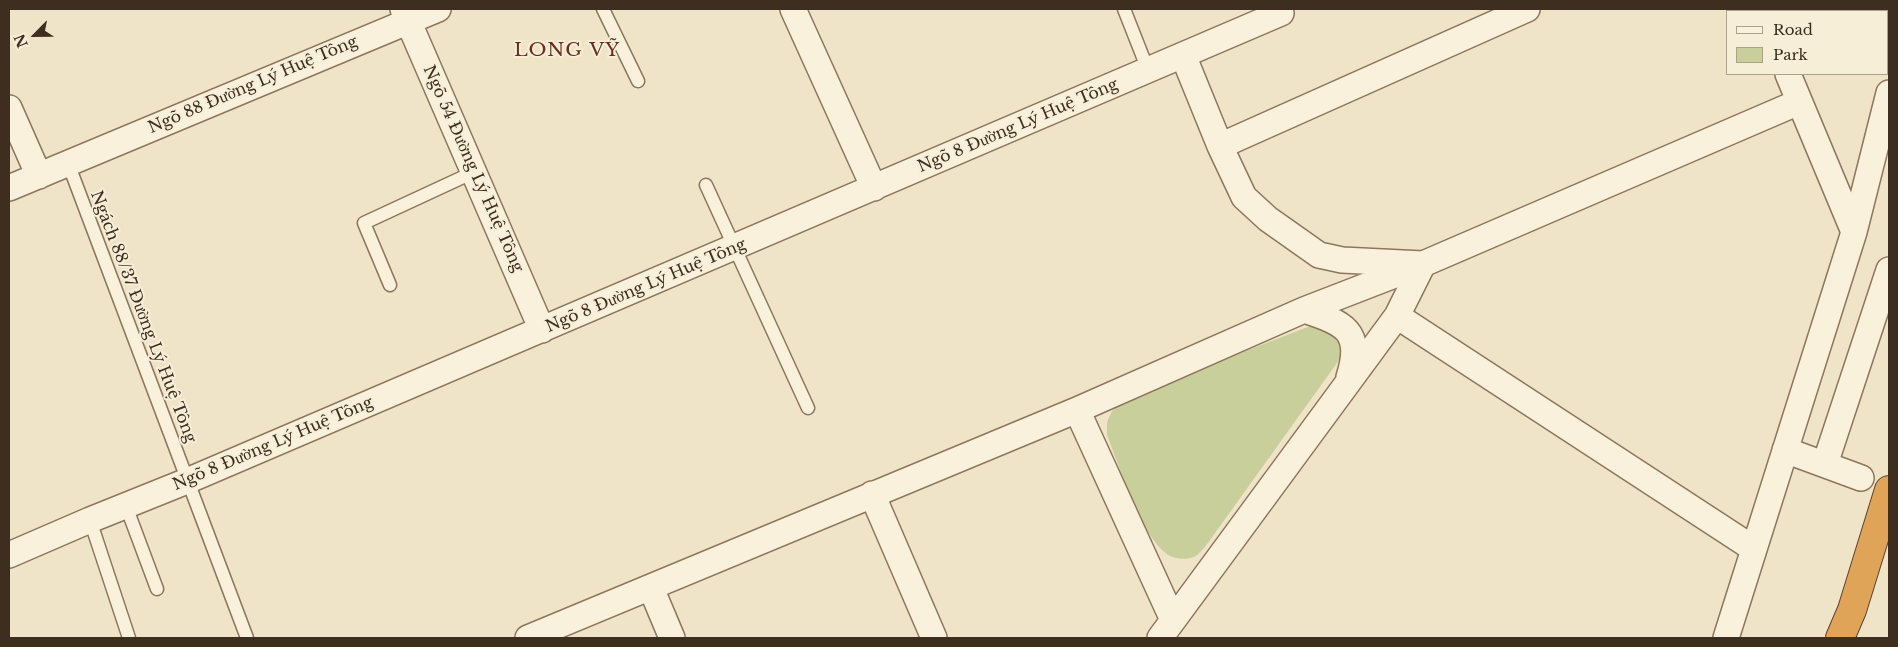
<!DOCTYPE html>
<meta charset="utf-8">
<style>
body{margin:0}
#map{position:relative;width:1898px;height:647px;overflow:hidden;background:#f0e4c8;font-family:"Libre Baskerville",serif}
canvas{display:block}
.frame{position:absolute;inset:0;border:10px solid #3d2e20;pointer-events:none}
.legend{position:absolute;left:1726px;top:10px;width:162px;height:65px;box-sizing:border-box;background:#f7eed8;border:1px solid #ada18e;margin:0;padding:6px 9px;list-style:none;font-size:15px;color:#3d2e20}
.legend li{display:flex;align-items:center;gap:10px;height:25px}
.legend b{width:25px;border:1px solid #ada18e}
.north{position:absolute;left:10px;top:10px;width:50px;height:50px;-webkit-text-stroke:4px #f7eed8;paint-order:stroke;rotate:247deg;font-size:14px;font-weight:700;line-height:20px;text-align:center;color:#3d2e20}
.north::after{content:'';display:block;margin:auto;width:18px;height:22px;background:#3d2e20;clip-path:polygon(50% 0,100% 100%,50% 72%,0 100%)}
</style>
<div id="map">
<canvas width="1898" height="647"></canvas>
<div class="frame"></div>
<ul class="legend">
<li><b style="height:6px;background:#faf1dc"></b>Road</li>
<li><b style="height:14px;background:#c9cf9b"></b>Park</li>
</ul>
<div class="north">N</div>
</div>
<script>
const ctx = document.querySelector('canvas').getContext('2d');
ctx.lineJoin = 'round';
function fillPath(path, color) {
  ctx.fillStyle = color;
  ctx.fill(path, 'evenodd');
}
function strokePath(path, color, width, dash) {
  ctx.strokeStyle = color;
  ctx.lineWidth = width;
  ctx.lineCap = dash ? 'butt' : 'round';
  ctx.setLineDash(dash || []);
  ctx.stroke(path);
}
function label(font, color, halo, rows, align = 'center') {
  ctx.font = font + ' "Libre Baskerville",serif';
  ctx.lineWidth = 4;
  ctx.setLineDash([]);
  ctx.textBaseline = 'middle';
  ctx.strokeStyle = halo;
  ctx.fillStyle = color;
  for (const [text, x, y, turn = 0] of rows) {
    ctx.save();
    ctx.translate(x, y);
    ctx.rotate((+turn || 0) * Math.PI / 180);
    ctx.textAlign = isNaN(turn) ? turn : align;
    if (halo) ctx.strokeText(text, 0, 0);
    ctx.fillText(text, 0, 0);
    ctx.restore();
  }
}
fillPath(new Path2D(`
 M1313 325 1335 331 1344 349 1337 363 1205 547C1202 550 1198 555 1194 557 1186 560 1175 559 1168 555 1140 535 1120 468 1107 435V422L1112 411 1121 403 1152 387Z`), '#c9cf9b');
const service = new Path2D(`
 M603 9 638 81
 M1124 9 1148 70
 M68 163 247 638
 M706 185 808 408
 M390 285 364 223 474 172
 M126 506 157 589
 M90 520 129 638`);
const minor = new Path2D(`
 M403 9 542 330
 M793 9 874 188
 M1762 9 1763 11
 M1183 55 1220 146 1244 197 1268 219 1319 255 1342 260 1423 264 1397 316 1754 549
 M1788 74 1854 232
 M9 108 39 176
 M1220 146 1527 9
 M9 188 438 9
 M1304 310C1343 323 1364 330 1349 377
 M1077 410 1173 620
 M1785 450 1861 478
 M1825 464 1889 270
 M872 494 934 638
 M9 555 90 520 187 481 1281 13
 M651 588 672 638
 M528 638 1077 410 1304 310 1423 264 1799 102
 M1160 638 1397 316
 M1726 638 1854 232 1889 93`);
const motorway = new Path2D(`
 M1840 638 1852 610 1889 490`);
strokePath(service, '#8d765c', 15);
strokePath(minor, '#8d765c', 28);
strokePath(motorway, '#5b4430', 30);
strokePath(service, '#faf1dc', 12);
strokePath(minor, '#faf1dc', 25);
strokePath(motorway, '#e0a458', 28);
label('16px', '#3d2e20', '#f7eed8', [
 ["Ngõ 88 Đường Lý Huệ Tông",253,85,-23],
 ["Ngõ 8 Đường Lý Huệ Tông",1018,126,-23],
 ["Ngõ 54 Đường Lý Huệ Tông",473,169,66],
 ["Ngõ 8 Đường Lý Huệ Tông",646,286,-23],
 ["Ngách 88/37 Đường Lý Huệ Tông",143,317,69],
 ["Ngõ 8 Đường Lý Huệ Tông",273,444,-23]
]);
ctx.letterSpacing = '1px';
label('19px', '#6b2e1e', '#f7eed8', [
 ["LONG VỸ",567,51]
]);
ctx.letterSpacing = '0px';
</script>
